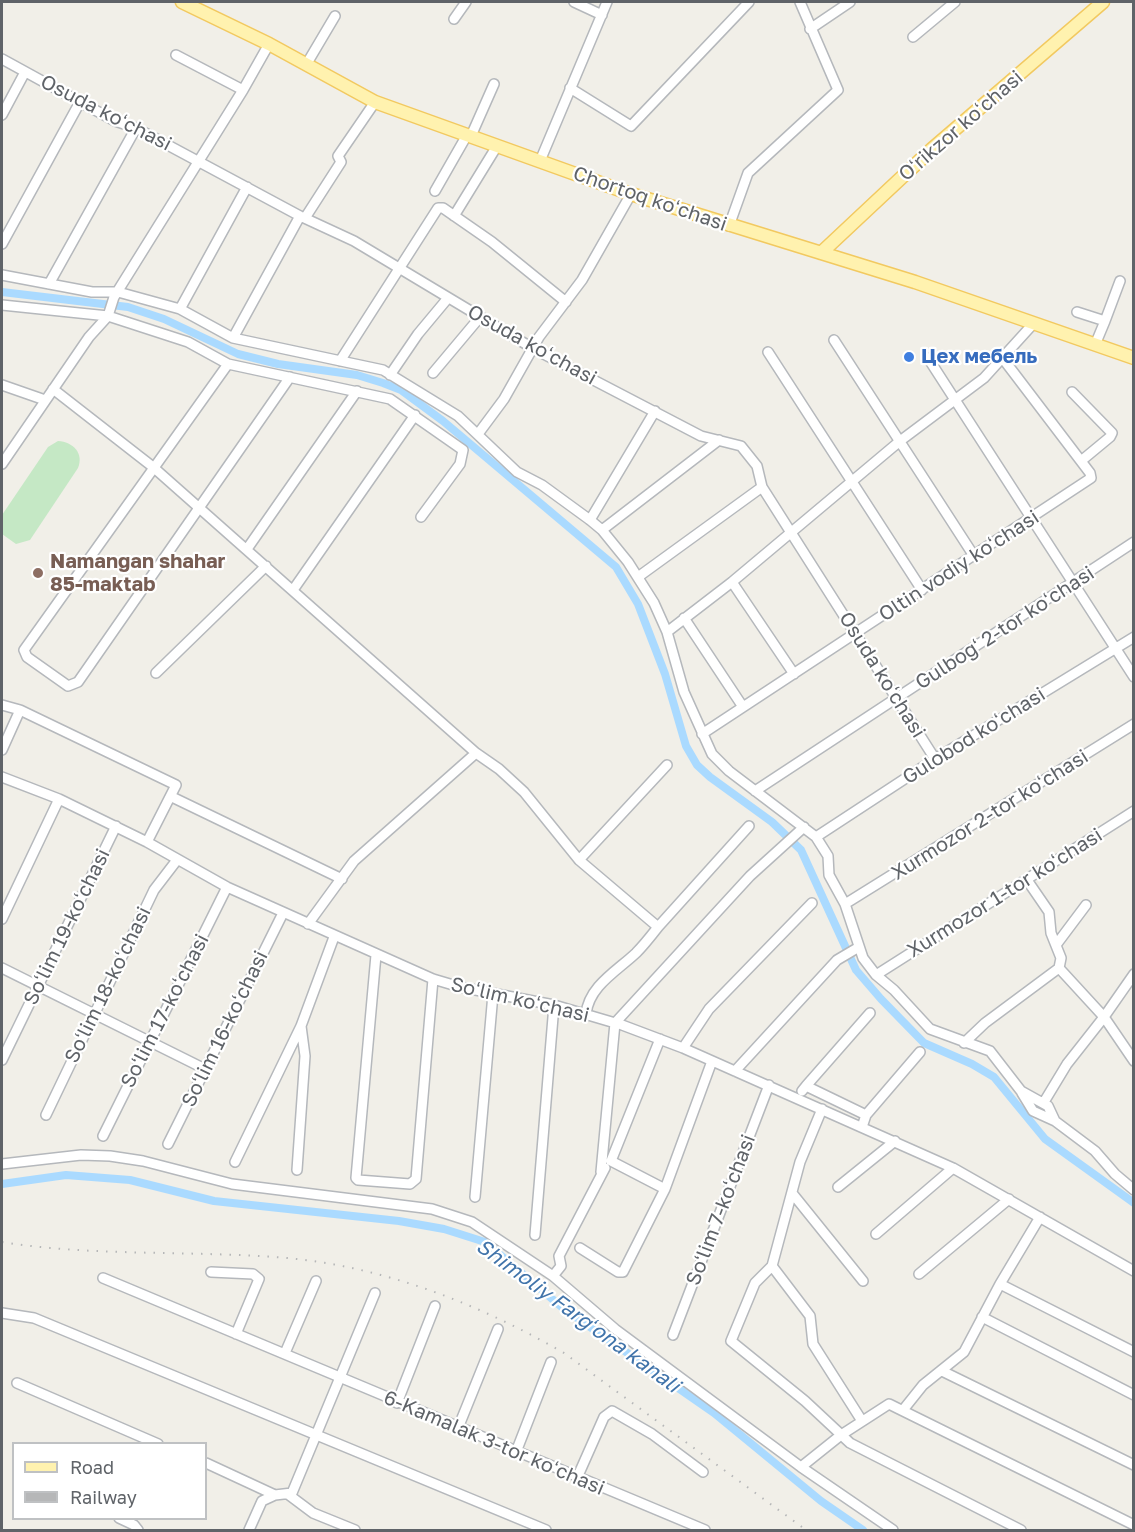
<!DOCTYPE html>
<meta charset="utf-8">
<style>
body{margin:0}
#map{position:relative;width:1135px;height:1532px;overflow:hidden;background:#f1efe8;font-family:"Golos Text",sans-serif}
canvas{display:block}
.frame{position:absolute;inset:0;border:3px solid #5f6368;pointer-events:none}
.legend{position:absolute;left:12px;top:1442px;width:195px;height:78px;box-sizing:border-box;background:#fff;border:2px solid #bfc1c3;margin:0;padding:8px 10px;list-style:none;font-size:18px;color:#5f6368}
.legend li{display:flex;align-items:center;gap:12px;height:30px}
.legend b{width:30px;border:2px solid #bfc1c3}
</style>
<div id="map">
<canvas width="1135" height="1532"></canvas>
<div class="frame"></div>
<ul class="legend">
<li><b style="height:8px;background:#fff2af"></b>Road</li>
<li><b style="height:8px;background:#b6b7b8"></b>Railway</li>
</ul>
</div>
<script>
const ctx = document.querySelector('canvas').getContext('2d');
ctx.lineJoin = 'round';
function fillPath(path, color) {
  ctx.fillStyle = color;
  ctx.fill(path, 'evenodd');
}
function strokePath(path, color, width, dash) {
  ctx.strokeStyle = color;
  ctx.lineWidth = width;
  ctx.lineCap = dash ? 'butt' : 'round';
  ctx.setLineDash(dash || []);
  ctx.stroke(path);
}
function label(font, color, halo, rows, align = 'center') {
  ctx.font = font + ' "Golos Text",sans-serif';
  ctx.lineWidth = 4.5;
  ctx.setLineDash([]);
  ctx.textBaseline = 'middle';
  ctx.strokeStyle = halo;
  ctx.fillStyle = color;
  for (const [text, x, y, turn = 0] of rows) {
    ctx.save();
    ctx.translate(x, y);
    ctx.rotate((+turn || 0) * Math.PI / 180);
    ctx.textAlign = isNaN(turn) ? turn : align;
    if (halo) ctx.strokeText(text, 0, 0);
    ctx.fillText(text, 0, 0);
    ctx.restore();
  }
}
fillPath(new Path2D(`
 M58 441C73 442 84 453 78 468L30 540 16 544 2 534V515L48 447Z`), '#c5e8c5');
strokePath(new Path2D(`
 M2 292 128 307 164 319 238 354 278 364 357 375 383 383 401 390 443 421 616 567 638 604 665 674 686 746 697 765 710 777 772 822 801 850 856 970 881 999 924 1043 972 1064 994 1077 1045 1139 1134 1203
 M2 1184 66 1175 130 1180 214 1201 399 1221 444 1229 485 1242 564 1309 714 1413 821 1501 863 1530`), '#aadaff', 8);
const minor = new Path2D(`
 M574 2 602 15
 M454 19 466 2
 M810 29 850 2
 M913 37 955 2
 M176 55 243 90
 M2 59 115 121 136 128 300 216 354 241 534 349 701 436 741 446 757 466 762 487 935 759
 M306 65 335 16
 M570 88 631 126 749 2
 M2 115 25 72
 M471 136 494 84
 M540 161 607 2
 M435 191 467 135
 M454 216 497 146
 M305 218 341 162 338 156 375 102
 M729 226 748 173 838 90 800 2
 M2 244 80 102
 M2 275 92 292H118L180 309 233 338 383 370 458 416 517 472 542 485 590 520 602 530 628 562 654 603 667 632 684 692 712 754 729 771 816 837 828 856 829 875 845 904 863 958 876 975 894 990 930 1029 990 1051 1021 1091 1048 1106 1055 1121 1095 1151 1115 1174 1134 1190
 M49 284 136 128
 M2 305 108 316 188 342 228 364 390 399 463 450 460 464 421 517
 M180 309 247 187
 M1077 312 1105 321 1120 281
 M233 338 300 216
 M834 340 974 556
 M1095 345 1105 321
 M768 352 922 590
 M928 358 1134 677
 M340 361 438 208H443L492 242 566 302
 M228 364 24 650 27 657 68 686 78 682 290 377
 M433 373 480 317
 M390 375 418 334 448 298
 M2 385 45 400
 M53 389 153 467 476 753 354 861 308 924
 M1072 392 1112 433 1110 437 1081 461
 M478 434 504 399 539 337 582 280 631 194
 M2 464 89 337 108 316 114 297 243 90 269 44
 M590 520 655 411
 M602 530 719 440
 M247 549 357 391
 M638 577 762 487
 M732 582 794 674
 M293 590 415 415
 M684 618 743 707
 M667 632 732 582 900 441 984 378 1033 324
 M156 673 266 566
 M2 705 20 710
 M702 734 1091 478 1090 473 1004 360
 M2 750 20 710 176 785 147 842
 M476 753 499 769 524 792 579 860 658 927 749 826
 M2 777 59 799 147 842 227 887 433 979 460 987 554 1005 622 1025 683 1048 953 1168 1134 1271
 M755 791 1134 542
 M172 797 342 879
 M816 837 935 759 1134 637
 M579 860 667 765
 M1027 880 1049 912 1051 933 1061 958 1059 968 1104 1017 1067 1064 1044 1102
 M845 904 1134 724
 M2 919 59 799
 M1056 945 1086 905
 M376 955 356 1178 358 1180 410 1184 416 1179 433 979
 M2 968 205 1069
 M1134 974 1104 1017 1134 1061
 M876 975 1134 811
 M586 1014C589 986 617 971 636 953 644 945 651 936 658 927
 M660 1039 611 1161 665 1189 712 1061
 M964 1043 985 1023 1059 968
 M683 1048 709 1009 812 903
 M2 1060 116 826
 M735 1071 837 960 859 947
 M806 1086 870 1013
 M802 1091 806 1086 866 1115
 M1022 1093 1033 1111 1055 1121
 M822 1109 800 1162 772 1266 755 1283 731 1341 805 1401 850 1443 1021 1530
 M46 1115 154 890 177 860
 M862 1127 866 1115 920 1052
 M103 1136 227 887
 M168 1144 283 913
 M235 1162 301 1026 334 937
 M2 1164 81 1155 110 1156 143 1161 232 1184 432 1209 472 1222 553 1276 615 1329 801 1467 841 1435 889 1404 1134 1525
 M297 1170 305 1056 301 1026
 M601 1172 615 1023 750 876 804 827
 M838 1187 895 1141
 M792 1193 863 1281
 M475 1197 493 994
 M876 1234 953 1168
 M535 1235 554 1005
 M580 1248 618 1272H623L665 1189
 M772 1266 810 1316 813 1344 862 1421
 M211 1272 253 1274 259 1279 236 1334
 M919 1274 1009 1199
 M553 1276 561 1266 559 1256 605 1168
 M103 1278 705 1530
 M1000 1284 1134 1352
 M2 1313 34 1318 546 1530
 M982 1317 1134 1395
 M673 1335 769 1085
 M285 1353 316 1281
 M942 1371 1134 1465
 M17 1383 158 1444
 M397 1403 435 1306
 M903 1410 923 1385 964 1352 1000 1284 1040 1217
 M458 1428 498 1329
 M516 1452 551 1362
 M206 1463 275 1495 292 1493 375 1293
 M801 1467 893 1530
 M577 1478 604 1417 612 1411 652 1434 703 1472
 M289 1495 313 1513 355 1530
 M119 1518 134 1525 138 1530
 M249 1530 262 1501 275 1495`);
const major = new Path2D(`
 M182 2 269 44 375 102 631 194 915 282 1134 358
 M821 253 932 149 1103 2`);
strokePath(minor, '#b5b8bc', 12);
strokePath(major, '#f2c960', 15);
strokePath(minor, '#fff', 9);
strokePath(major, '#fff2af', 12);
strokePath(new Path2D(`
 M2 1242C96 1257 192 1250 287 1258 385 1267 479 1304 564 1353L806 1530`), '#b6b7b8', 2, [1.5, 8]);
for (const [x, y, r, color] of [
 [909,357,6,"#3f7fe0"],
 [38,573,6,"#8d6e63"]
]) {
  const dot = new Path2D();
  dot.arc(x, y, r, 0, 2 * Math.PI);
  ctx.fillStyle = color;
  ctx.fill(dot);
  strokePath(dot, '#fff', 2);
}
label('20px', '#5f6368', '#fff', [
 ["Osuda koʻchasi",106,113,27],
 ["Oʻrikzor koʻchasi",961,126,-41],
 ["Chortoq koʻchasi",650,199,19],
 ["Osuda koʻchasi",532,345,29],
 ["Oltin vodiy koʻchasi",959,566,-33],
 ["Gulbogʻ 2-tor koʻchasi",1005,628,-33],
 ["Osuda koʻchasi",882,675,58],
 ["Gulobod koʻchasi",974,736,-32],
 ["Xurmozor 2-tor koʻchasi",990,815,-32],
 ["Xurmozor 1-tor koʻchasi",1005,893,-32],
 ["Soʻlim 19-koʻchasi",67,927,-64],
 ["Soʻlim 18-koʻchasi",108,985,-64],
 ["Soʻlim koʻchasi",520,1000,13],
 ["Soʻlim 17-koʻchasi",165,1011,-63],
 ["Soʻlim 16-koʻchasi",225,1029,-64],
 ["Soʻlim 7-koʻchasi",721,1210,-69],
 ["6-Kamalak 3-tor koʻchasi",494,1443,23]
]);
label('bold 20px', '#366cbe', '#fff', [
 ["Цех мебель",921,357]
], 'left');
label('bold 20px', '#785e54', '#fff', [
 ["Namangan shahar",50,562],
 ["85-maktab",50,585]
], 'left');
label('italic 21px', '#4174aa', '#fff', [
 ["Shimoliy Fargʻona kanali",578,1316,36]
]);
</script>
